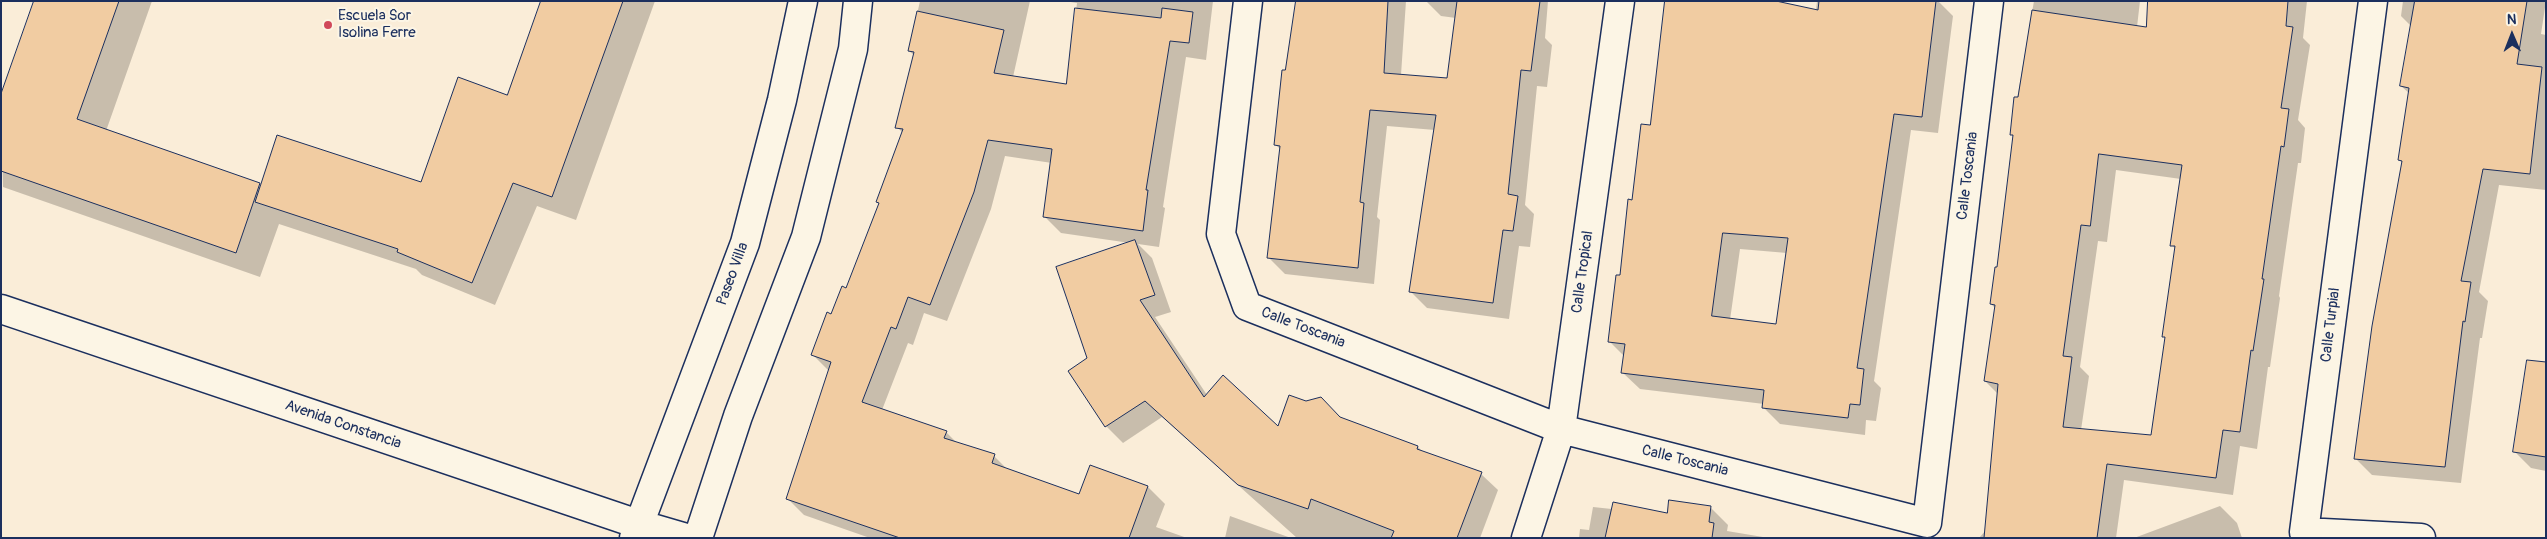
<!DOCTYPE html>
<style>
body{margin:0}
#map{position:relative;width:2547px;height:539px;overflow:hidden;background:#faedd8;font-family:Pangolin,sans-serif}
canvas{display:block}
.frame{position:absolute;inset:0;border:2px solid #1b2f5e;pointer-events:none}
.north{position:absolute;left:2487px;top:10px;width:50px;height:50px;-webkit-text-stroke:4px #fcf5e5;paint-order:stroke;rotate:359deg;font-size:14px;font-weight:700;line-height:20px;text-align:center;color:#1b2f5e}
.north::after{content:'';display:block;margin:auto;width:18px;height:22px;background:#1b2f5e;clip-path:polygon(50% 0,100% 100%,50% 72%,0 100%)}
</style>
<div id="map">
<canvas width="2547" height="539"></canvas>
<div class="frame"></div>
<div class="north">N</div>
</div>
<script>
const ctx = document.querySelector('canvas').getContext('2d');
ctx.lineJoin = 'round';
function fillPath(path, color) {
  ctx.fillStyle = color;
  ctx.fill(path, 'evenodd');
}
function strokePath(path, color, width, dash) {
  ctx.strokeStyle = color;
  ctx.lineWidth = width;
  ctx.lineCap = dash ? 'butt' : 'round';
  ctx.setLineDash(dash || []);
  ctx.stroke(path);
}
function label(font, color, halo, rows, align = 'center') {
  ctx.font = font + ' Pangolin,sans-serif';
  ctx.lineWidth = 4;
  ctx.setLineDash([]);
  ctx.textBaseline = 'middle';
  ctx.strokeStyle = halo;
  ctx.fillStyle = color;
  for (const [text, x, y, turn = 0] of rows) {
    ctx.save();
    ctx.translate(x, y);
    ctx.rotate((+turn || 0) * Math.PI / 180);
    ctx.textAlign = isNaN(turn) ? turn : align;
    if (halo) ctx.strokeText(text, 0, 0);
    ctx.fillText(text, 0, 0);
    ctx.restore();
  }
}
fillPath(new Path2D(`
 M35 1H152L106 131 261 187 421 183 508 97 542 1H655L576 220 537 206 495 305 422 275 416 269 279 224 260 277 3 187 1 98Z
 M920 1H1030L1013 77 1067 85 1077 3 1064 1H1213L1206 60 1186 57 1163 207 1165 208 1159 247 1138 244 1152 258 1171 312 1155 317 1207 395 1279 428 1340 418 1418 447 1424 453 1481 474 1498 490 1480 538H1297L1162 417 1123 443 1106 426 1070 371 1089 358 1130 243 1061 233 1044 216 1052 163 1005 156 991 209 947 321 924 313 913 345 908 343 882 410 946 432 958 444 994 456 1009 471 1080 495 1090 466 1148 487 1165 504 1156 527 1187 538H870L804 515 787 498 829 371 813 355 847 289 879 204 877 201 903 133 897 127 915 56 909 51Z
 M1297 1H1406L1401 75 1448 79 1456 18 1441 16 1426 1H1548L1545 38 1552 45 1547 87 1537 86 1525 205 1534 214 1530 247 1519 246 1509 319 1427 308 1411 292 1435 130 1387 126 1377 217 1380 220 1374 284 1285 274 1269 258 1281 150 1275 144Z
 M1665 1H1753L1816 10 1817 1H1938L1953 16 1938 133 1911 130 1874 381 1881 388 1876 421 1866 420 1865 435 1780 424 1763 407 1764 404 1640 389 1623 373 1625 357 1609 341 1633 201 1651 126ZM1740 249 1787 253 1777 325 1730 320Z
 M2034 1H2140L2137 27 2182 34 2204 1H2307L2303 38 2310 45 2298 120 2305 128 2301 163H2298L2279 296 2280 298 2270 367H2268L2257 449 2240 446 2233 495 2124 480 2116 538H1979L1986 530 1999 395 1985 381 1996 309 1991 304 1999 268 2014 137 2011 134ZM2116 170 2181 179 2172 245 2176 250 2163 336 2166 339 2153 437 2081 430 2089 376 2080 367 2098 241 2107 242Z
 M2403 1H2546L2541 34 2546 35V190L2499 185 2479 292 2488 301 2482 338H2480L2461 483 2372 475 2355 458 2403 164 2399 159 2410 94 2401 86 2412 27 2401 16Z
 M2546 377V471L2531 468 2514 451Z
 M1670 501 1711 508 1728 525 1727 531 1769 538H1579L1580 529 1589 530 1593 507 1668 515Z
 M2220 506 2237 523 2242 538H2134Z
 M1230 516 1291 538H1225Z`), '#0003');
const building = new Path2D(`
 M34 1H119L77 119 260 183 236 253 1 171V94Z
 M541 1H623L552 197 513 183 472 283 397 252 398 249 255 202 277 135 421 182 458 77 507 95Z
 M1296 1H1388L1384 73 1447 78 1457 1H1540L1531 71 1521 70 1508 194 1518 196 1513 231 1503 230 1493 303 1409 292 1436 115 1370 110 1360 202 1364 203 1358 268 1267 258 1280 146 1274 145 1282 70H1285Z
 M1665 1H1776L1818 10 1819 1H1936L1922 117 1894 114 1857 368 1864 369 1860 405 1850 404 1848 418 1762 408 1764 390 1621 373 1625 344 1608 342 1616 275H1620L1628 199 1632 200 1641 124 1650 125ZM1723 233 1788 238 1776 324 1712 316Z
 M2148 1H2288L2286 26 2293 27 2281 108 2289 109 2284 147 2281 146 2262 279H2264L2253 351 2251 350 2240 432 2223 430 2216 478 2107 464 2097 538H1984L1998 384 1984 381 1995 305 1990 304 1995 267H1997L2013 135H2010L2014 97H2018L2032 10 2146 27ZM2099 154 2182 165 2170 246H2175L2162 337H2165L2151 435 2063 427 2072 357 2063 356 2081 225 2090 226Z
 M2415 1H2527L2517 64 2542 67 2530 174 2483 169 2461 281 2471 282 2465 322 2463 321 2445 467 2354 459 2372 326 2402 161 2398 160 2409 88 2400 86Z
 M1075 8 1161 18 1162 8 1193 12 1189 43 1170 41 1146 190H1148L1143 231 1043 217 1052 149 988 140 974 192 930 305 908 297 896 329 891 327 862 402 947 431 944 438 995 454 992 463 1079 494 1090 465 1148 486 1129 538H900L786 499 831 362 811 355 827 312 831 314 842 286 846 288 879 203 876 202 903 129 895 128 914 52 908 51 917 11 1004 30 994 73 1066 84Z
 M1135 240 1155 295 1140 300 1204 397 1223 375 1278 426 1289 395 1306 401 1321 397 1340 417 1418 446 1417 449 1482 472 1457 538H1391L1394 531 1311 499 1308 509 1238 485 1145 401 1105 427 1068 371 1087 358 1056 267Z
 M2527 360 2546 362V457L2513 452Z
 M1669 500 1711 506 1709 522 1714 523 1712 538H1605L1613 502 1667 513Z`);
fillPath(building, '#f1cca2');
strokePath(building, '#1b2f5e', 1);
const street = new Path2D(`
 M1248 1 1221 234 1247 306 1561 429 1927 523 1989 1
 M2373 1 2304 532 2421 538
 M1 309 638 524 686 538
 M634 538 745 243 782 100 803 1
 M698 538 738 416 806 237 853 49 858 1
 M1526 538 1561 429 1620 1`);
strokePath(street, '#1b2f5e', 31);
strokePath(street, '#fcf5e5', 28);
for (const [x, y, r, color] of [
 [328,25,5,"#d1495b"]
]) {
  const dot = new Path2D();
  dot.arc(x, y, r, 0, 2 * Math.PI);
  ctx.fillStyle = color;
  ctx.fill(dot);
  strokePath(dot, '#fcf5e5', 2);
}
label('15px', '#1b2f5e', '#fcf5e5', [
 ["Escuela Sor",338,16],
 ["Isolina Ferre",338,33]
], 'left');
label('15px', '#1b2f5e', '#fcf5e5', [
 ["Calle Toscania",1968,176,-83],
 ["Calle Tropical",1583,272,-82],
 ["Paseo Villa",733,274,-70],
 ["Calle Turpial",2331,325,-83],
 ["Calle Toscania",1303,328,21],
 ["Avenida Constancia",343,425,19],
 ["Calle Toscania",1685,461,14]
]);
</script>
